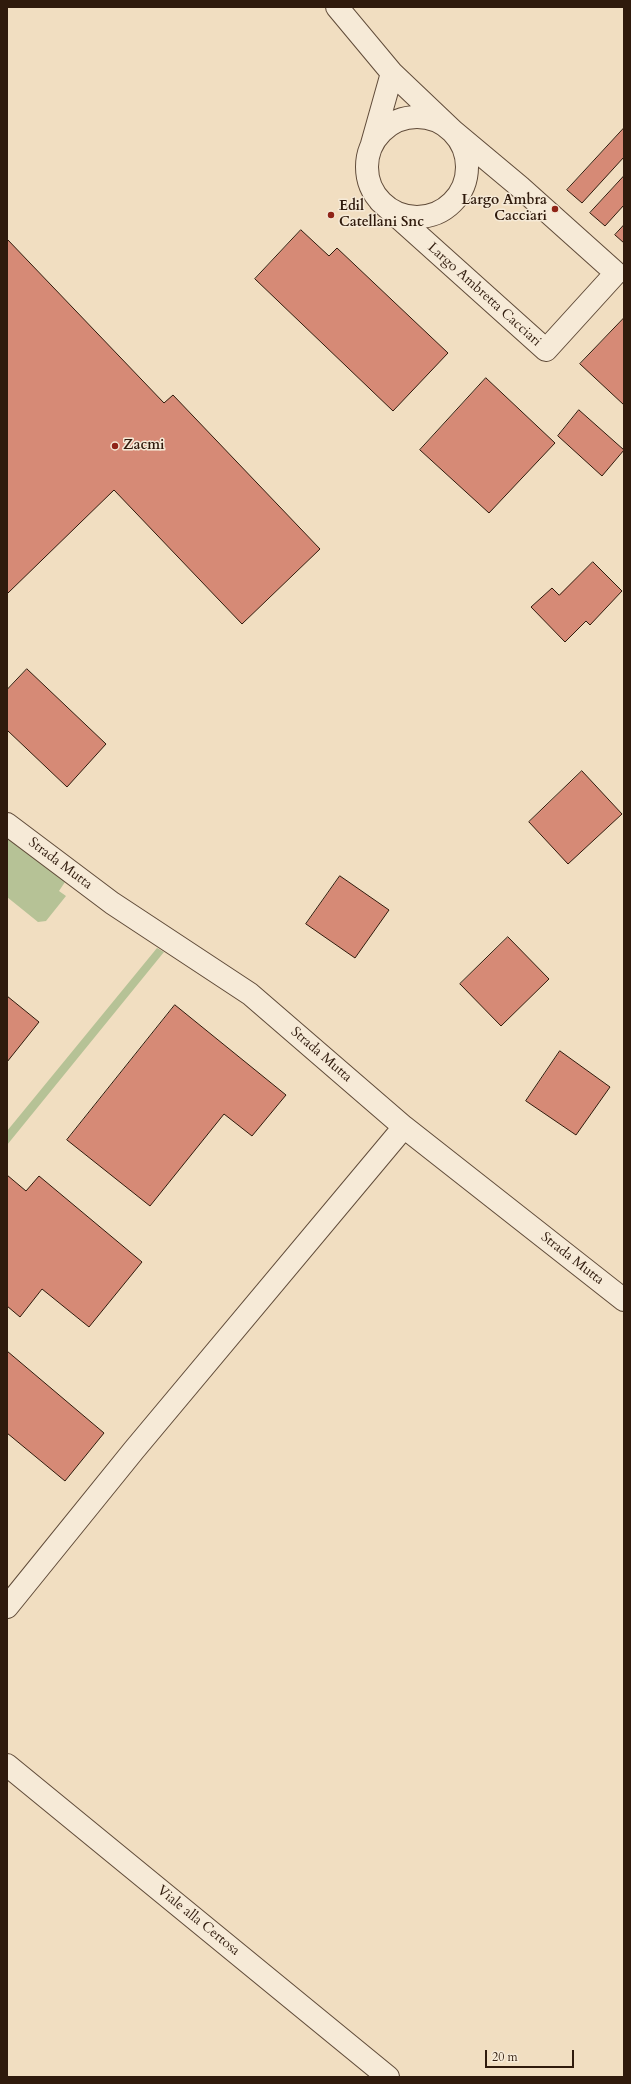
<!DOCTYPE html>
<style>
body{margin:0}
#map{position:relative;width:631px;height:2084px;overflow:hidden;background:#f1dec1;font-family:Cardo,serif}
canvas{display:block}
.frame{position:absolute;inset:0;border:8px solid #2f1a0c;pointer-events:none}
.scale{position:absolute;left:485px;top:2050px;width:89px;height:18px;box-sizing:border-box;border:2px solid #2f1a0c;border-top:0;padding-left:5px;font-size:12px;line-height:14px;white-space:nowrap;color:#2f1a0c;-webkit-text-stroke:3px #f6ead7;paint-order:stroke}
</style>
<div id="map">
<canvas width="631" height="2084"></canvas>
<div class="frame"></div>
<div class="scale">20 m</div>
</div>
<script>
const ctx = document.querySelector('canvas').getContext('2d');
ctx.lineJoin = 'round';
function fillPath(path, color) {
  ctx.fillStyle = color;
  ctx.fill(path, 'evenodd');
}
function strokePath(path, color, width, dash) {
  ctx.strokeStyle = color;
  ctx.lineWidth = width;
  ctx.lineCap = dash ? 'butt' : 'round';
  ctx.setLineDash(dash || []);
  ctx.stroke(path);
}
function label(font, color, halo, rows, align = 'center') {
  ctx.font = font + ' Cardo,serif';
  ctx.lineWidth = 3;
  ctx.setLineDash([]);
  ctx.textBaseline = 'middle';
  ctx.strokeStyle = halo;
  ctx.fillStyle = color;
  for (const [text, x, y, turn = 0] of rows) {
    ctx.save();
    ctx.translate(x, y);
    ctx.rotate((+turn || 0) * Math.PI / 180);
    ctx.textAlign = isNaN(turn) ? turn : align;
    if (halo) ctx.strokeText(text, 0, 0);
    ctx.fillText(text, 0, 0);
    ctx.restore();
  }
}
fillPath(new Path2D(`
 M7 838 65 878V882L59 891 66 896 46 921 38 922 7 897Z
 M157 948 164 952 7 1145V1131Z`), '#b6c296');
const building = new Path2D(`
 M624 128V157L582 203 567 190Z
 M624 176V205L605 226 590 213Z
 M624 225V243L615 235Z
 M301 230 329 256 337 248 448 353 393 411 255 279Z
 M7 239 164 403 173 395 320 549 242 624 114 490 7 594Z
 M624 318V405L580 364Z
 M486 378 555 443 489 513 420 450Z
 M579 410 624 450 602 476 558 436Z
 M593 562 622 591 590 625 586 621 565 642 531 607 552 588 559 595Z
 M27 669 106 744 67 787 7 730V690Z
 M582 771 622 814 568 864 529 822Z
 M340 876 389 910 355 958 306 924Z
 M508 937 549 979 501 1026 460 984Z
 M7 996 39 1022 7 1062Z
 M175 1005 286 1095 252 1136 224 1114 150 1206 67 1140Z
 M560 1051 610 1087 576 1135 526 1101Z
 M7 1175 26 1191 39 1176 142 1262 89 1327 42 1289 20 1317 7 1306Z
 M7 1351 104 1433 65 1481 7 1433Z`);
fillPath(building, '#d68a76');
strokePath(building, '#2f1a0c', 1);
const minor = new Path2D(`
 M337 7 392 73
 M367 167a50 50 0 1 1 100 0a50 50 0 1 1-100 0Z
 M372 144 392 73 453 131 520 187 616 273 546 350 380 201
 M7 824 112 903 250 994 404 1127 624 1300
 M7 1607 134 1450 404 1127
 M7 1765 388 2077`);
strokePath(minor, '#604b39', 24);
strokePath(minor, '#f6ead7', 22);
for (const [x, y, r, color] of [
 [555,209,4,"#8f2418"],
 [331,215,4,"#8f2418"],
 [115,446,4,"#8f2418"]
]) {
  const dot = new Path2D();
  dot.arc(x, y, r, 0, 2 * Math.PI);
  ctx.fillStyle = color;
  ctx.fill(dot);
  strokePath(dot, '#f6ead7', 1.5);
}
label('bold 14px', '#2f1a0c', '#f6ead7', [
 ["Largo Ambra",547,201,"right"],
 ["Cacciari",547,217,"right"],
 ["Edil",339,207],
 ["Catellani Snc",339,223],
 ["Zacmi",123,446]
], 'left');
label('14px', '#2f1a0c', '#f6ead7', [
 ["Largo Ambretta Cacciari",484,295,42],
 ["Strada Mutta",60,864,37],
 ["Strada Mutta",321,1055,41],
 ["Strada Mutta",572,1259,38],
 ["Viale alla Certosa",198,1921,39]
]);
</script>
